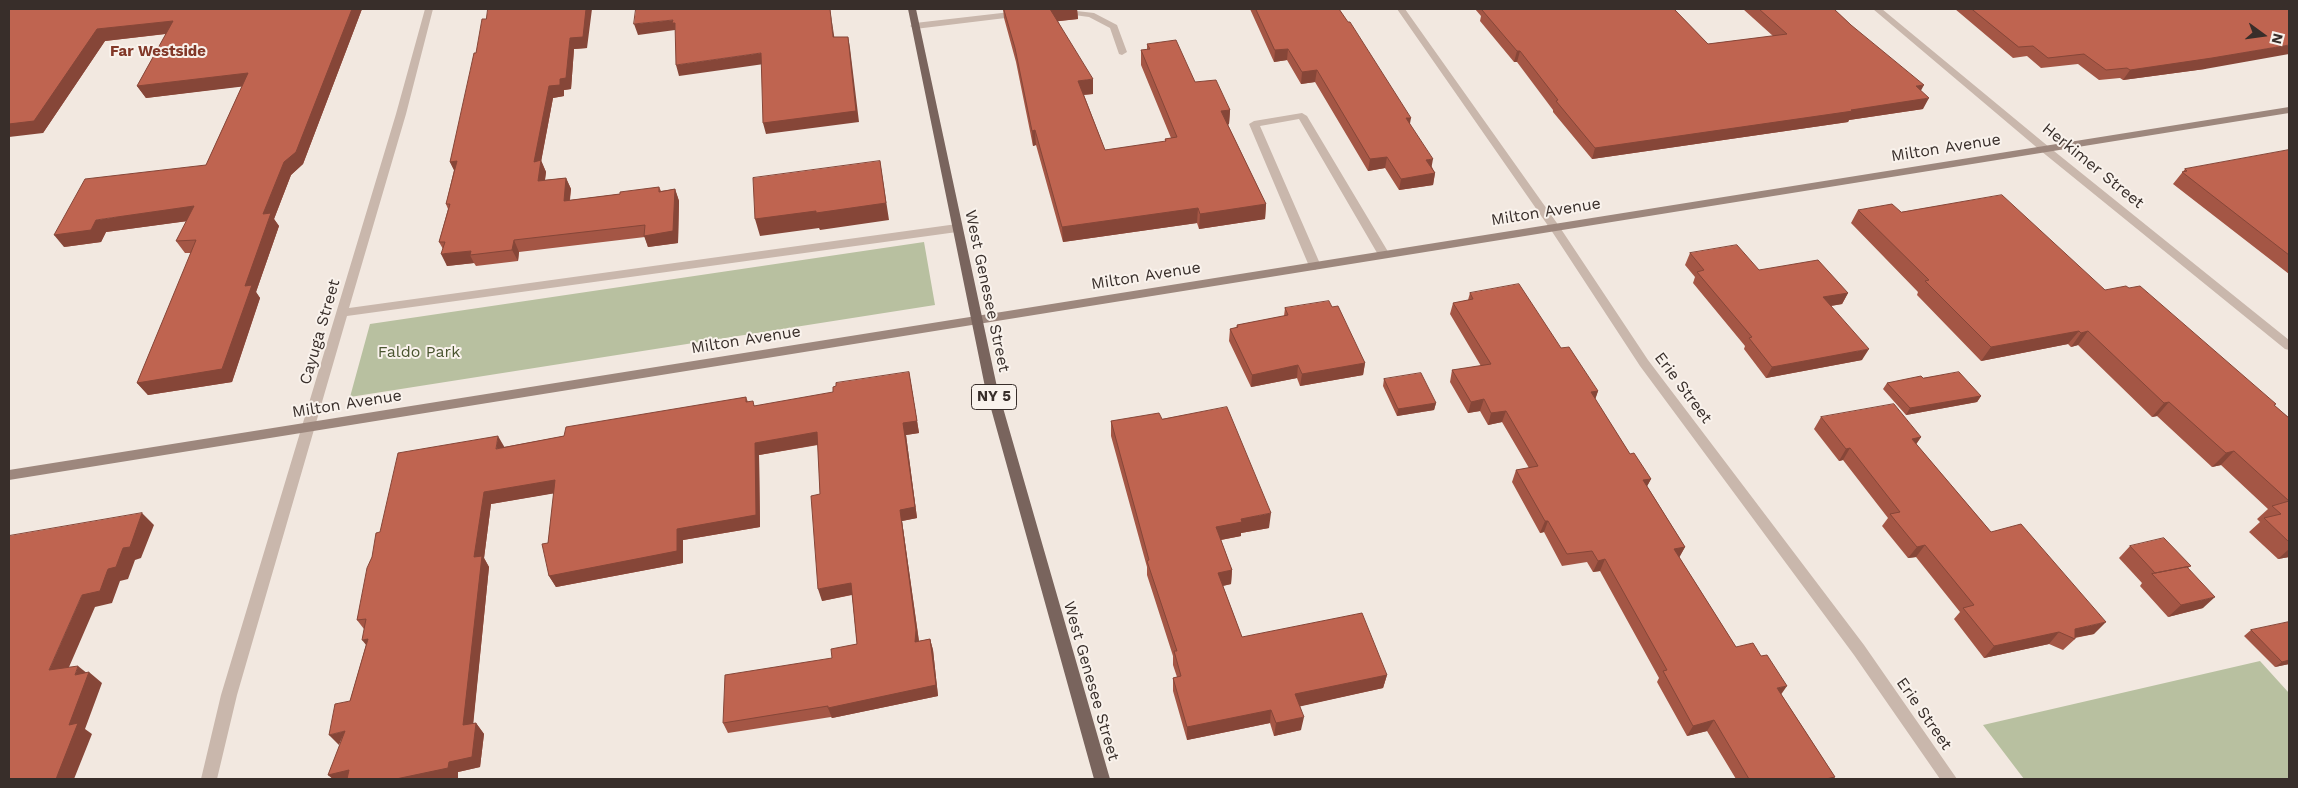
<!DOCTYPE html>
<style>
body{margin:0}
#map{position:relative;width:2298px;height:788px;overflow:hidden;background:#f2e8e0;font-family:"Work Sans",sans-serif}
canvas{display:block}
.frame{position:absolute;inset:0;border:10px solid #382e2a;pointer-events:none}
.north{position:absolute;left:2238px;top:10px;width:50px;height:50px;-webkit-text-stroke:4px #f9f2ec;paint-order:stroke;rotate:104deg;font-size:14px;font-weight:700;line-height:20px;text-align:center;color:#382e2a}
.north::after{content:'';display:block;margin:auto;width:18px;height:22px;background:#382e2a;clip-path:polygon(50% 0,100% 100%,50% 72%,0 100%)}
</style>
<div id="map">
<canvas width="2298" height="788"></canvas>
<div class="frame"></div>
<div class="north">N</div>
</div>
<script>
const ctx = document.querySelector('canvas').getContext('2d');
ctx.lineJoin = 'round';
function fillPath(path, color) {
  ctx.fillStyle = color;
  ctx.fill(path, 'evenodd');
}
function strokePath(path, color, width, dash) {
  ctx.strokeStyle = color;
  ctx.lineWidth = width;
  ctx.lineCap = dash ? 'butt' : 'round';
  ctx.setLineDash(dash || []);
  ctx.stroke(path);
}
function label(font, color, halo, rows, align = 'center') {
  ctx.font = font + ' "Work Sans",sans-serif';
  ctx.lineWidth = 4;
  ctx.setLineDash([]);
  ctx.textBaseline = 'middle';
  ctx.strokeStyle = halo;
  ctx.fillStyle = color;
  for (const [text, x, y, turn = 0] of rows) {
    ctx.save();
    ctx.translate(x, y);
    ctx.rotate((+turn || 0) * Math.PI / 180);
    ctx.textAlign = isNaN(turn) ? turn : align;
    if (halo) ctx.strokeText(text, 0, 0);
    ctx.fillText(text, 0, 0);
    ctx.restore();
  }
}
fillPath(new Path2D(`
 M924 242 935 305 350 397 370 324Z
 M2260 661 2289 693V779H2024L1983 725Z`), '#b8c0a0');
fillPath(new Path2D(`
 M1059 9 1094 13 1117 25 1127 52 1122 55 1119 54 1110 28 1089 17 1059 13Z
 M1019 11 1023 14 1022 16 915 29 910 26 915 23Z
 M1302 113 1307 116 1390 255 1388 258H1380L1299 119 1260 126 1321 266 1315 270 1309 266 1249 124 1254 121Z`), '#c9b7ac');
fillPath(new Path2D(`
 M425 9H433L406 114 349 308 957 224 962 228 957 232 347 316 237 695 217 779H201L221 695 396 114Z
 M1397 9H1405L1559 226 1648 360 1864 645 1957 779H1940L1854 655 1640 366 1551 230Z
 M1873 9H1882L2049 147 2289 340V350L2285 349 2041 151Z`), '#c9b7ac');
fillPath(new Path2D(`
 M2289 107V113L9 480V470Z`), '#9d877d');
fillPath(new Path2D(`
 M908 9H916L997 387 1110 779H1094L985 387Z`), '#79645d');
fillPath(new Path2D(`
 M9 9H362L303 164 291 175 274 219 279 226 256 292 260 298 232 382 148 395 137 383 191 253H185L176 241 187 221 106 232 101 242 64 247 206 165 242 86 146 98 137 86 166 34 105 41 43 133Z
 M1001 9H1077L1078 19 1058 21 1093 94 1084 95 1105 150 1165 142V139L1171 138 1141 65V50H1147V44L1195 82 1230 110 1229 124 1228 125 1266 204 1265 219 1199 229 1197 223 1063 242 1036 145 1033 146 1016 62 1004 18 1003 9Z
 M1250 9H1339L1410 124 1432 167 1435 173 1433 185 1399 190 1385 168 1368 171 1315 82 1301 84 1287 60 1274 62Z
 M1475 9H1674L1708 44 1773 36 1743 9H1834L1921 91 1923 109 1849 120 1848 122 1592 159 1553 112V110L1517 62H1514L1480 21 1481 16Z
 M1955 9H2289L2205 69 2123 80 2120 78 2099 80 2078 64 2041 68 2027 56 2013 58Z
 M486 19 587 48 574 49 571 89 564 90V96L553 98 541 161 546 172 545 180 566 178 571 189 570 200 620 194 659 187 661 191 675 189 679 201 678 243 648 247 645 237 519 252 518 261 476 266 474 263 447 266 443 249 439 242 448 209 446 204 454 170 450 162 476 53Z
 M2289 150V274L2173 184 2185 169Z
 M1858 210 1901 212 2105 290 2275 406 2289 418V557L2278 559 2249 532 2260 522 2257 519 2268 509 2221 465 2212 467 2157 416 2152 417 2078 345 2071 347 2068 344 1981 361 1917 295 1918 292 1851 223Z
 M1690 253 1759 270 1848 293 1842 304 1831 306 1862 360 1766 378 1744 349 1745 346 1693 283 1695 277 1685 265Z
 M1470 293 1561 348 1598 391 1595 399 1630 454 1651 479 1647 486 1685 547 1679 557 1736 647 1781 694 1835 777 1833 779H1736L1707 731 1687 736 1657 682 1659 678 1600 571 1593 572 1587 562 1562 566 1544 532 1540 533 1512 482 1516 470 1529 468 1502 422 1488 425 1480 411 1468 413 1450 382 1452 370 1481 366 1450 314 1453 303 1468 300Z
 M1332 307 1365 363 1363 375 1300 386 1297 378 1251 387 1229 341 1230 329 1236 328 1237 325 1284 316 1285 308Z
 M1923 378 1981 396 1977 402 1906 415 1883 389 1887 383Z
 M1384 379 1436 403 1434 410 1397 416 1383 386Z
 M911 384 919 433 906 435 917 518 902 521 919 641 930 639 933 650 938 696 832 718 831 717 728 733 723 723 857 644 852 595 822 601 820 494 818 445 759 455 760 527 683 540V563L556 587 549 576 548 543 554 493 491 504 484 558 489 567 473 723H476L484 734 480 767 458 772V778L453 779H333L328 775 340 745 350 701 366 645 364 629 357 620 372 557 380 532 504 447 564 436 746 397 748 402 755 406Z
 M1821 417 1921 437 1916 444 1991 532 2094 634 2075 638V639L2063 650 2049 644 1984 658 1954 619 1960 612 1916 557 1908 558 1882 526 1888 518 1843 460 1839 461 1814 429Z
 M1162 419 1269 528 1241 533V536L1221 540 1232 570 1231 584 1223 586 1242 637 1387 675 1383 688 1300 706 1301 730 1274 736 1270 723 1187 740 1173 691V678L1177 677 1173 665V656L1147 575V567L1111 436V421Z
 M2130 546 2191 566 2188 568 2203 608 2168 617 2140 586 2142 583 2119 558Z
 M2289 622V664L2275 667 2244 636 2251 630Z`), '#a45645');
fillPath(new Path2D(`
 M352 9H362L303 164 291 175 274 219 279 226 256 292 260 298 232 382 148 395 137 383 245 286 263 214 284 162Z
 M586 9H592L587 48 574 49 571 89 564 90V96L553 98 539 173 534 162 549 86 560 79 570 38Z
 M830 9 836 48 833 37Z
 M1050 9H1077L1078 19 1051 22Z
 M673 20 675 23V30L638 35 634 24Z
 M173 21 181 32 105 41 43 133 9 137V124L97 29Z
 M848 37 850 48 859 122 766 134 763 123Z
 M2289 45V54L2205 69 2123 80 2130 70Z
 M1288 49 1287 60 1274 62 1275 50Z
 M1517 51H1520L1517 62H1514Z
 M761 53 764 64 679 76 676 65Z
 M1317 70 1315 82 1301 84 1302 72Z
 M248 73 255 85 146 98 137 86Z
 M1093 79V94L1079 95 1078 81Z
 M1924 85 1918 96 1916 86Z
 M1929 98 1923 109 1849 120 1848 122 1592 159 1595 148Z
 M1230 110 1229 124 1221 126V111Z
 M1406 118H1411L1409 129Z
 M1035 130 1036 145 1033 146 1032 131Z
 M1387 157 1385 168 1368 171 1370 159Z
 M1433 159 1431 170 1426 160Z
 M541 160 546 172 543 193 538 181Z
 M457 161 456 174 450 162Z
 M880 161 889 220 820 230 819 228 760 236 755 219Z
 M1435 173 1433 185 1399 190 1401 179Z
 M566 178 571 189 568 212 564 201Z
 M675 189 679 201 678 243 648 247 644 236Z
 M1266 204 1265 219 1199 229 1200 214Z
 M194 206 203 219 106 232 101 242 64 247 54 235 96 220Z
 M1198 208 1197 223 1063 242 1062 227Z
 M514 240 519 252 518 261 512 250Z
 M471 251 470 255 474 263 447 266 441 254Z
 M1848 293 1842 304 1817 308 1823 297Z
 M2079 331 2068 344 1981 361 1991 347Z
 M2088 331 2078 345 2071 347 2081 333Z
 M1869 349 1862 360 1766 378 1772 367Z
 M1365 363 1363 375 1300 386 1302 374Z
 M1298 365 1297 378 1251 387 1252 375Z
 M909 372 919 433 906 435 917 518 902 521 919 642H915L900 510 903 423Z
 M1598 391 1594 403 1591 392Z
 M1981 396 1977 402 1906 415 1910 408Z
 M1484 399 1480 411 1468 413 1471 402Z
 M2169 402 2157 416 2152 417 2164 403Z
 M1436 403 1434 410 1397 416 1398 409Z
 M1506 411 1502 422 1488 425 1491 413Z
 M817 432 821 444 759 455 760 527 683 540V563L556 587 549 576 677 529 755 443Z
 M498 436 505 448 496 449Z
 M1921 437 1913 449 1912 439Z
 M1850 448 1843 460 1839 461 1846 449Z
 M2234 451 2221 465 2212 467 2226 453Z
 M1651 479 1645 490 1643 480Z
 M555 480 562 492 491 504 484 558 489 567 472 736 463 725 474 557 484 492Z
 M142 513 154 525 141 558 135 560 128 579 120 581 112 603 95 607 63 681 49 670 82 595 108 569 123 548Z
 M1271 513 1269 528 1241 533V536L1215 541 1216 527 1241 519Z
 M1545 521H1548L1544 532 1540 533Z
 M1925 545 1916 557 1908 558 1917 547Z
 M1685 547 1679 558 1674 549Z
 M2289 549V557L2278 559Z
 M1605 559 1600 571 1593 572 1598 561Z
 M1232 570 1231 584 1217 587 1218 573Z
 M851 583 855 594 822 601 818 589Z
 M2215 597 2203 608 2168 617 2181 605Z
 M2106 622 2094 634 2072 638 2075 629Z
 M2059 632 2049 644 1984 658 1994 646Z
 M368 639 371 651 362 640Z
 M930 639 933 650 938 696 832 718 828 708Z
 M2289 660V664L2275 667 2282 662Z
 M78 666 88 674 89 672 102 683 85 729 92 734 74 779H56L69 725 75 675Z
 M1387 675 1383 688 1293 708 1295 694Z
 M1787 686 1780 696 1777 688Z
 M1271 710 1270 723 1187 740V727Z
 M1304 717 1301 730 1274 736 1276 723Z
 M1714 720 1707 731 1687 736 1693 726Z
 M476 723 484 734 480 767 458 772V778L453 779H396L449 762Z
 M345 731 339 745 329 735Z
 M349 770 359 779H333L328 775Z`), '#864638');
const building = new Path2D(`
 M9 9H352L296 152 284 162 263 214 271 213 245 286 252 285 222 369 137 383 196 240 176 241 194 206 96 220 91 230 54 235 85 179 206 165 248 73 137 86 173 21 97 29 34 121 9 124Z
 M488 9H586L583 37 570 38 566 78 560 79V85L549 86 534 162 541 160 538 181 566 178 564 201 620 194V192L659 187V192L675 189 673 231 644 236 645 225 514 240 512 250 470 255 471 251 441 254 445 242H439L450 204H446L457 161 450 162 474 53H476L482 19H486Z
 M636 9H830L833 37H848L856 111 763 123 761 53 676 65 675 23H672L673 20 634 24Z
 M1004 9H1050L1093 79 1078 81 1105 150 1166 141 1165 139 1177 137 1141 50 1150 49 1147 44 1176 40 1195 82 1216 80 1230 110 1221 111 1266 204 1200 214 1198 208 1062 227 1035 130 1032 131 1015 48Z
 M1256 9H1339L1348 22H1350L1411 118H1406L1433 159 1426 160 1435 173 1401 179 1387 157 1370 159 1317 70 1302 72 1288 49 1275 50Z
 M1486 9H1674L1708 44 1787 34 1759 9H1834L1851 25 1924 85 1916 86 1929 98 1851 110 1853 111 1595 148 1556 101 1558 100 1520 51H1517L1482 10Z
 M1972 9H2289V45L2212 58 2130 70 2127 68 2106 70 2084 54 2048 58 2033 46 2019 47Z
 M2289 150V255L2182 172 2187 171 2185 169Z
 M880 161 886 203 816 213V211L755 219 753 178Z
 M2002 195 2105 290 2126 286 2129 288 2140 286 2276 404 2274 405 2289 418V542L2264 518 2281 514 2272 506 2289 501 2234 451 2226 453 2169 402 2164 403 2088 331 2081 333 2079 331 1991 347 1925 281 1929 280 1858 210 1892 204 1901 212Z
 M1737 245 1759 270 1818 260 1848 293 1823 297 1869 349 1772 367 1749 338 1752 337 1697 272 1704 270 1690 253Z
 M1519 284 1561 348 1569 347 1598 391 1591 392 1630 454 1634 453 1651 479 1643 480 1685 547 1674 549 1736 647 1753 643 1761 656 1767 655 1787 686 1777 688 1835 777 1826 779H1749L1714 720 1693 726 1663 671 1667 670 1605 559 1598 561 1592 551 1567 554 1548 521H1545L1516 470 1538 466 1506 411 1491 413 1484 399 1471 402 1452 370 1491 364 1453 303 1473 299 1470 293Z
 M1329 301 1332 307 1338 306 1365 363 1302 374 1298 365 1252 375 1230 329 1238 327 1237 325 1288 315 1285 308Z
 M909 372 917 421 903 423 915 507 900 510 916 630 915 642 930 639 936 685 828 708V706L723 723 725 675 832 658 831 649 857 644 851 583 818 589 811 496 820 494 817 432 755 443 756 515 677 529V551L549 576 542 544 548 543 555 480 484 492 474 557 482 556 463 725 476 723 472 757 449 762 448 768 396 779H347L349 770 328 775 345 731 329 735 335 704 350 701 368 639 362 640 366 619 357 620 367 568 372 557 376 533 380 532 398 453 498 436 496 449 564 436 566 427 746 397V402L753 401 754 406 833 392V387L836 386V383Z
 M1959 372 1981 396 1910 408 1887 383 1921 376 1923 378Z
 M1421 373 1436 403 1398 409 1384 379Z
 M1894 404 1921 437 1912 439 1991 532 2021 524 2106 622 2075 629V639L2059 632 1994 646 1963 608 1974 605 1925 545 1917 547 1890 514 1900 512 1850 448 1846 449 1821 417Z
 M1227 407 1271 513 1241 519 1242 522 1216 527 1232 570 1218 573 1242 637 1362 613 1387 675 1295 694 1304 717 1276 723 1271 710 1187 727 1173 678 1181 676 1174 651H1177L1147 561 1149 560 1111 421 1159 413 1162 419Z
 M142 513 130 547 123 548 116 567 108 569 100 591 82 595 49 670 78 666 75 675 89 672 69 725 78 723 56 779H9V536Z
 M2164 538 2191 566 2155 573 2130 546Z
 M2187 567 2215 597 2181 605 2152 574Z
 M2289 622V660L2282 662 2251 630Z`);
fillPath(building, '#bf6450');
strokePath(building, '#864638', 1);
label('bold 15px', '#823828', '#f9f2ec', [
 ["Far Westside",158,52]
]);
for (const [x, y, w] of [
 [994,397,45]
]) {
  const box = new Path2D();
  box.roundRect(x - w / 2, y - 12.5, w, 25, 4);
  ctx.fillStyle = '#f9f2ec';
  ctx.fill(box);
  strokePath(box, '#382e2a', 1);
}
label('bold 15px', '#382e2a', null, [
 ["NY 5",994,397]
]);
label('16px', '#382e2a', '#f9f2ec', [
 ["Milton Avenue",1946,148,-9],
 ["Herkimer Street",2093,166,39],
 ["Milton Avenue",1546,212,-9],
 ["Milton Avenue",1146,276,-9],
 ["West Genesee Street",987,291,78],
 ["Cayuga Street",320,332,-74],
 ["Milton Avenue",746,340,-9],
 ["Erie Street",1683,388,53],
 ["Milton Avenue",347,404,-9],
 ["West Genesee Street",1091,681,74],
 ["Erie Street",1924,714,55]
]);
label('16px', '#4a5530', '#f9f2ec', [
 ["Faldo Park",419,352]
]);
</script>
